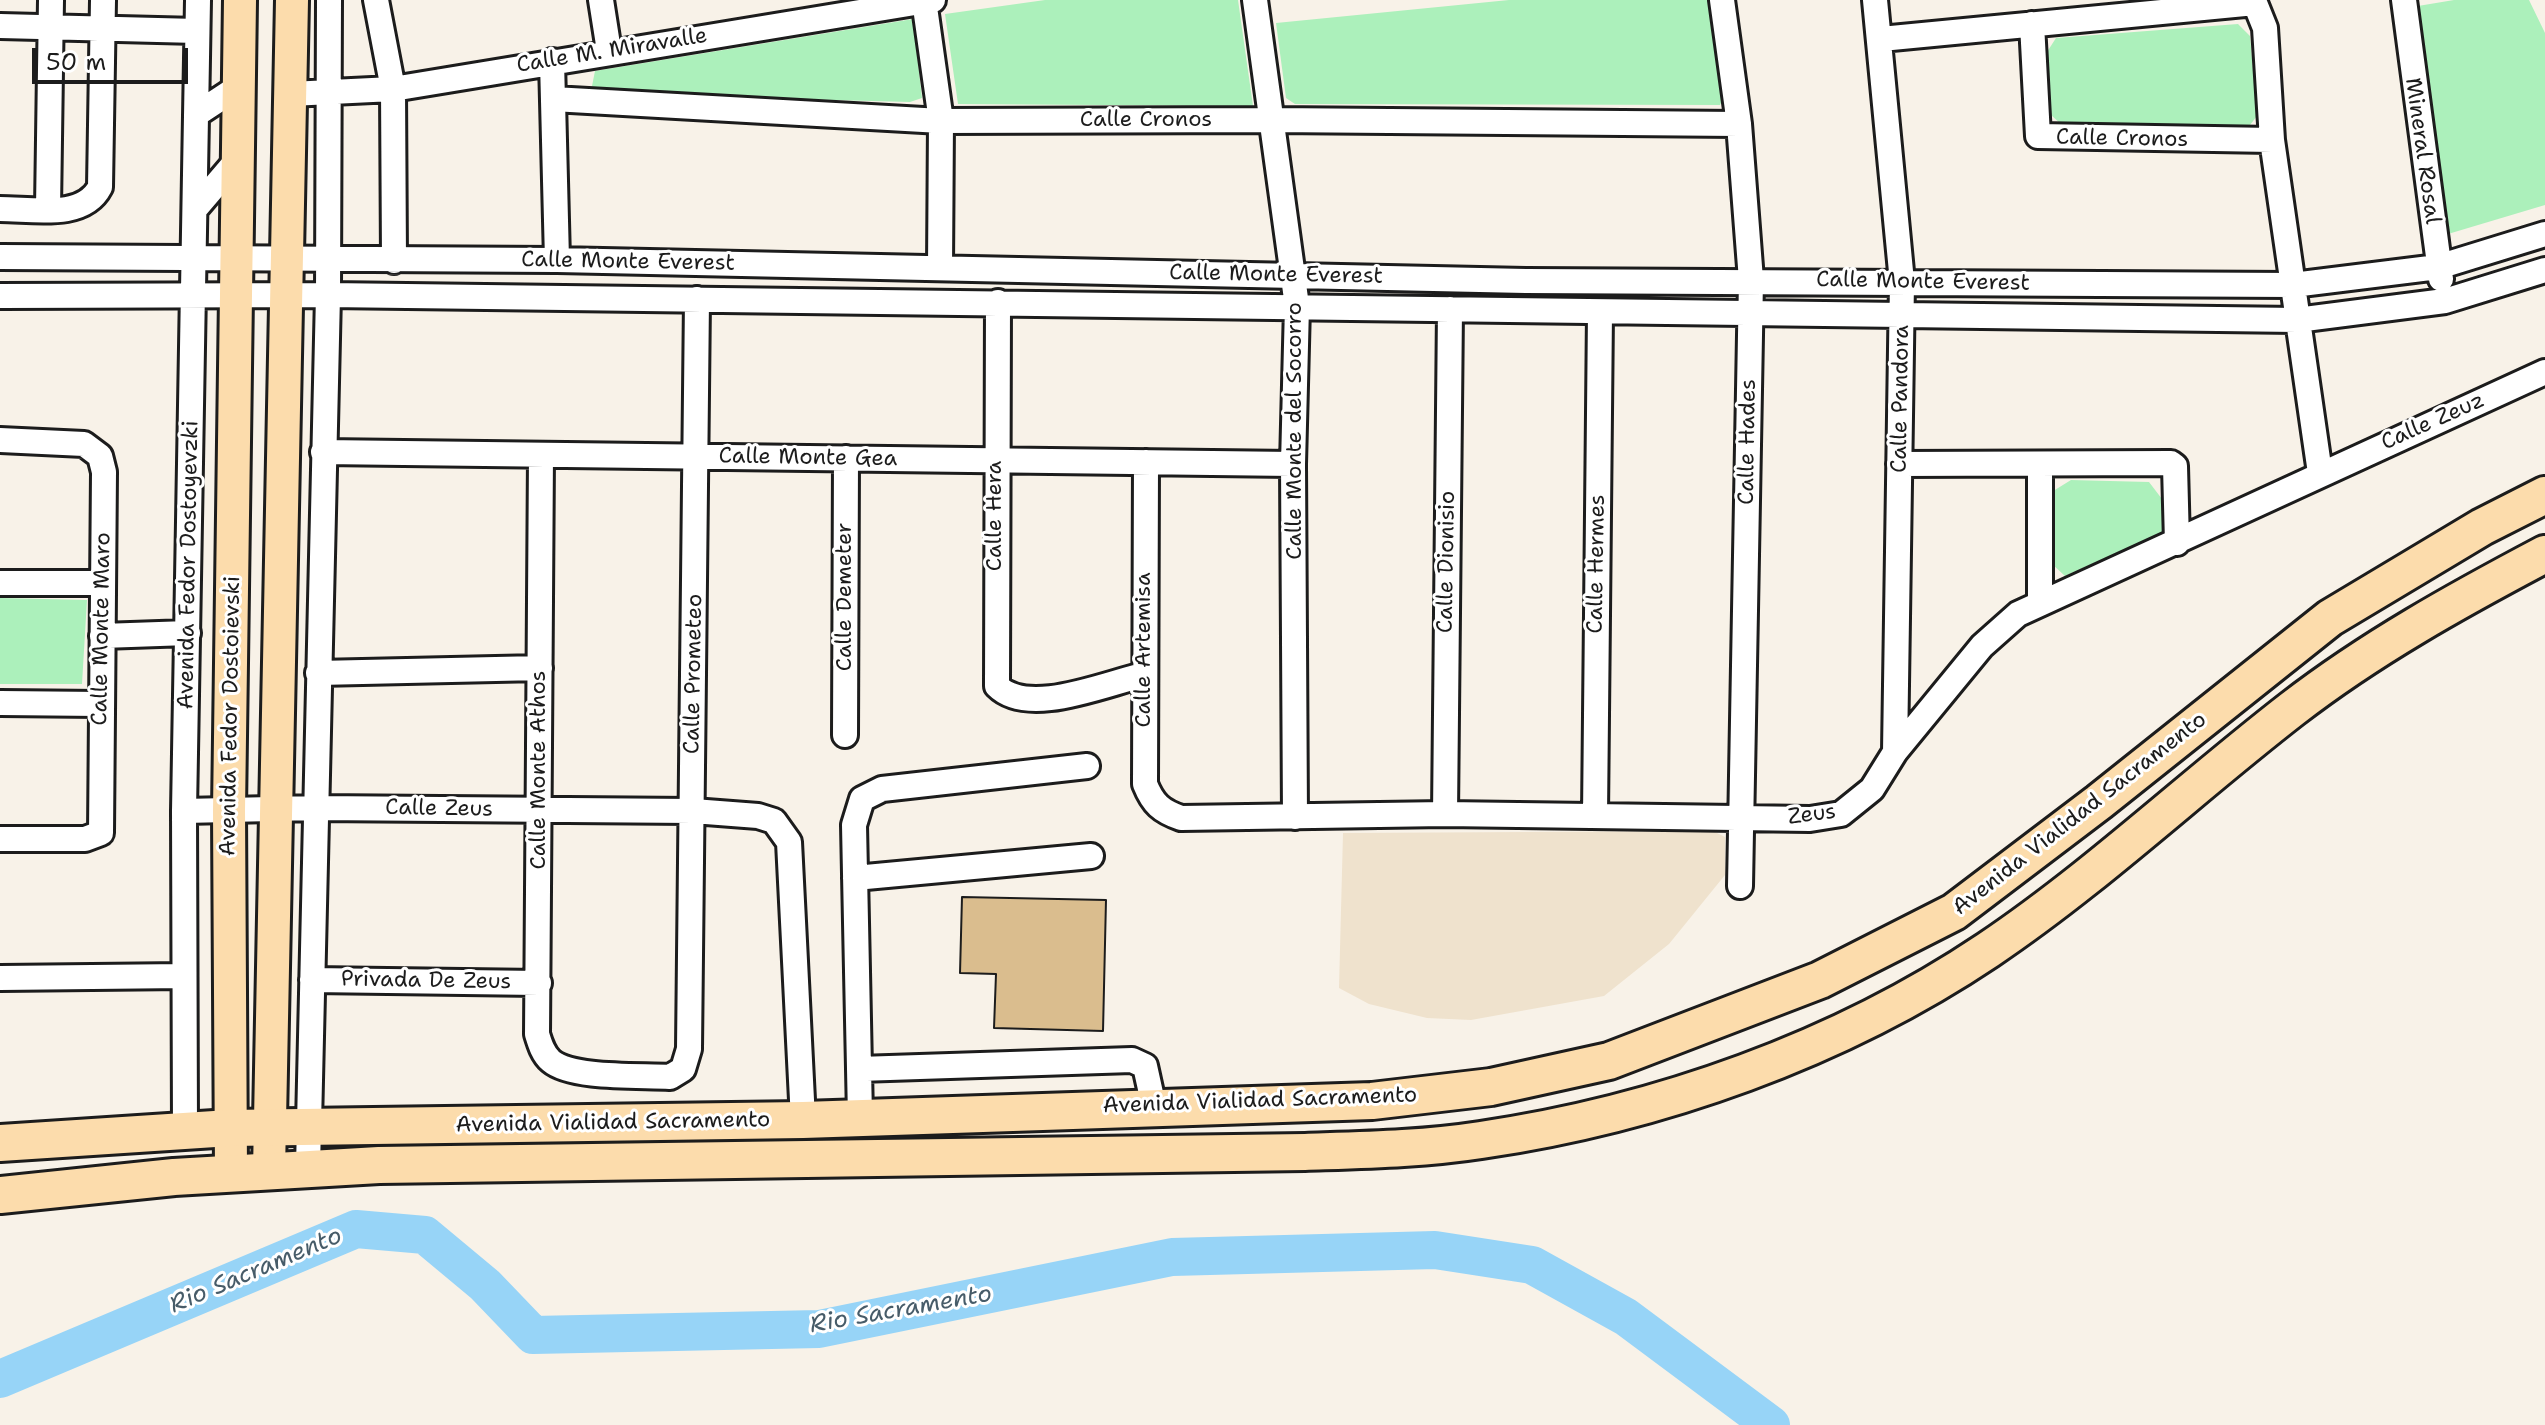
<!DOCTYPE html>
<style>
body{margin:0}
#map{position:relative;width:2545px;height:1425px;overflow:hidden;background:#f8f2e8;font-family:"Shantell Sans",sans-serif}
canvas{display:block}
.scale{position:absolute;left:32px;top:48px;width:156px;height:36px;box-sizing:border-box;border:4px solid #1c1c1c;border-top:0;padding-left:10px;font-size:24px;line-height:28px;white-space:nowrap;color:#1c1c1c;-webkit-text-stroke:6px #fff;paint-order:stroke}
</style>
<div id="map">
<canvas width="2545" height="1425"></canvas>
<div class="scale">50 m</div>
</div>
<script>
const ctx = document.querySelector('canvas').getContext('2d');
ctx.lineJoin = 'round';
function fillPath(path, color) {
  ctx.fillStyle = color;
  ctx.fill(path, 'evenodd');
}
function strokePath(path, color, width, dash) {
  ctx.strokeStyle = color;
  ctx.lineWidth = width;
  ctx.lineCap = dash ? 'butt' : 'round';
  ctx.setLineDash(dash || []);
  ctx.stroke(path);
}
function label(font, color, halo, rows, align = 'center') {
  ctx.font = font + ' "Shantell Sans",sans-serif';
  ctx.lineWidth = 6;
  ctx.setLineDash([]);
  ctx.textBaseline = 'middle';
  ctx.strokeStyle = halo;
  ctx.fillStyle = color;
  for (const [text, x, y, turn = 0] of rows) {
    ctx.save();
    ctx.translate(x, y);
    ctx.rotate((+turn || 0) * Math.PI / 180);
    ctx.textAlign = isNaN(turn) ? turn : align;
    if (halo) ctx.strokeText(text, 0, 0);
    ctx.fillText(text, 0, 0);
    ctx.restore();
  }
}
fillPath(new Path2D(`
 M1713 831 1725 837V875L1669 944 1604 996 1471 1020 1427 1018 1369 1004 1339 988 1343 833Z`), '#efe2cd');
fillPath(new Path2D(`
 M1045 0H1238L1253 106 958 104 945 14Z
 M1509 0H1709L1726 92 1720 105 1295 104 1286 98 1276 23Z
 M2454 0H2529L2545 33V205L2448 234 2418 6Z
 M913 19 922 98 910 102 599 94 592 86 595 71Z
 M2238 24 2250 36 2257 116 2250 125H2062L2051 115 2047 52 2056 38Z
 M2071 480 2149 482 2162 499 2163 532 2065 576 2052 564 2050 493Z
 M0 598 87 600 82 684H0Z`), '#acf0bb');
strokePath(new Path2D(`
 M0 1379 356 1229 425 1235 485 1285 533 1335 819 1329 1172 1257 1435 1250 1532 1265 1626 1317 1771 1425`), '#97d4f7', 38);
const building = new Path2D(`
 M962 897 1106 900 1103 1031 994 1028 996 974 960 973Z`);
fillPath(building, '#dabd8e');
strokePath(building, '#1c1c1c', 2);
const minor = new Path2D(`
 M376 0 393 89 394 261
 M601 0 609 51
 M924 0 941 121 940 268
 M1255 0 1297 306 1293 464 1295 817
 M1722 0 1739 124 1751 280 1740 886
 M1875 0 1902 282 1895 752
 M2404 0 2441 279
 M2032 24 2038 136 2272 140
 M0 26 197 31
 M1881 39 2255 3 2265 28 2272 140 2320 473
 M552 61 557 260
 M290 94 393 89 933 0
 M553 99 941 121 1273 120 1739 124
 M197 114 238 87
 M196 208 237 160
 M0 209C33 209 83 220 100 187L103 0
 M48 209 51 0
 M0 257 557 260 1526 281 2293 285 2438 267 2545 234
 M0 296 328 295 2297 320 2445 301 2545 270
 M998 302 997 686C1028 717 1104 684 1143 675
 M0 440 84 444 100 456 104 472 101 833 85 839H0
 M323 452 1293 464
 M541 455 537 1034C540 1044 543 1054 551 1061 572 1079 642 1075 670 1077L683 1069 689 1049 697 299
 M1146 462 1145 784C1153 804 1161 811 1181 818L1445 814 1810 819 1841 814 1872 789 1895 752 1982 646 2018 614 2545 372
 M1899 464 2171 463 2175 466 2177 543
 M0 583H103
 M2040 603V466
 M102 636 188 633
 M318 673 540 668
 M0 703 100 704
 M845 735 846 458
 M184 811 316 808 693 811 758 816 774 821 789 842 803 1120
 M1445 814 1450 309
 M1595 816 1600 312
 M855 878 1091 856
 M0 978 184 976
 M312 980 539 983
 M859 1069 1132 1060 1145 1066 1154 1107
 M860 1117 854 825 862 799 882 789 1087 766
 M185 1130 184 811 198 0
 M308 1168 328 295 329 0`);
const major = new Path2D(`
 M269 1171 292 0
 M231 1173 229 810 240 0`);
const highway = new Path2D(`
 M0 1143 230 1128 803 1120 1372 1101 1491 1087 1609 1061 1820 980 1954 912 2099 802 2330 618 2482 527 2545 495
 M0 1195 174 1177 379 1165 1305 1152C1364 1150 1423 1149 1481 1140 1658 1114 1839 1050 1988 950 2095 878 2190 788 2292 709 2371 648 2458 600 2545 554`);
strokePath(minor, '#1c1c1c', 30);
strokePath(major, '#1c1c1c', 38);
strokePath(highway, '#1c1c1c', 42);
strokePath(minor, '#fff', 24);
strokePath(major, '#fcdcac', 32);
strokePath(highway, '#fcdcac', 36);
label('22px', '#1c1c1c', '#fff', [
 ["Calle M. Miravalle",612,51,-9],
 ["Calle Cronos",1146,120],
 ["Calle Cronos",2122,139,1],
 ["Mineral Rosal",2422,151,82],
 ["Calle Monte Everest",628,262,1],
 ["Calle Monte Everest",1276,275,1],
 ["Calle Monte Everest",1923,282,1],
 ["Calle Pandora",1901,399,-89],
 ["Calle Zeuz",2433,422,-24],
 ["Calle Monte del Socorro",1295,431,-90],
 ["Calle Hades",1748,442,-89],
 ["Calle Monte Gea",808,458,1],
 ["Calle Hera",995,516,-90],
 ["Calle Dionisio",1447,562,-89],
 ["Calle Hermes",1597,564,-89],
 ["Avenida Fedor Dostoyevzki",189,565,-89],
 ["Calle Demeter",845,597,-90],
 ["Calle Monte Maro",102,629,-89],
 ["Calle Artemisa",1144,650,-90],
 ["Calle Prometeo",694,674,-89],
 ["Avenida Fedor Dostoievski",231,716,-89],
 ["Calle Monte Athos",539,770,-90],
 ["Calle Zeus",439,809,1],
 ["Avenida Vialidad Sacramento",2080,814,-38],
 ["Zeus",1812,815,-7],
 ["Privada De Zeus",426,981,1],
 ["Avenida Vialidad Sacramento",1260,1101,-2],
 ["Avenida Vialidad Sacramento",613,1123,-1]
]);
label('italic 24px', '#475c69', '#fff', [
 ["Rio Sacramento",256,1271,-23],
 ["Rio Sacramento",901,1310,-10]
]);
</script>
